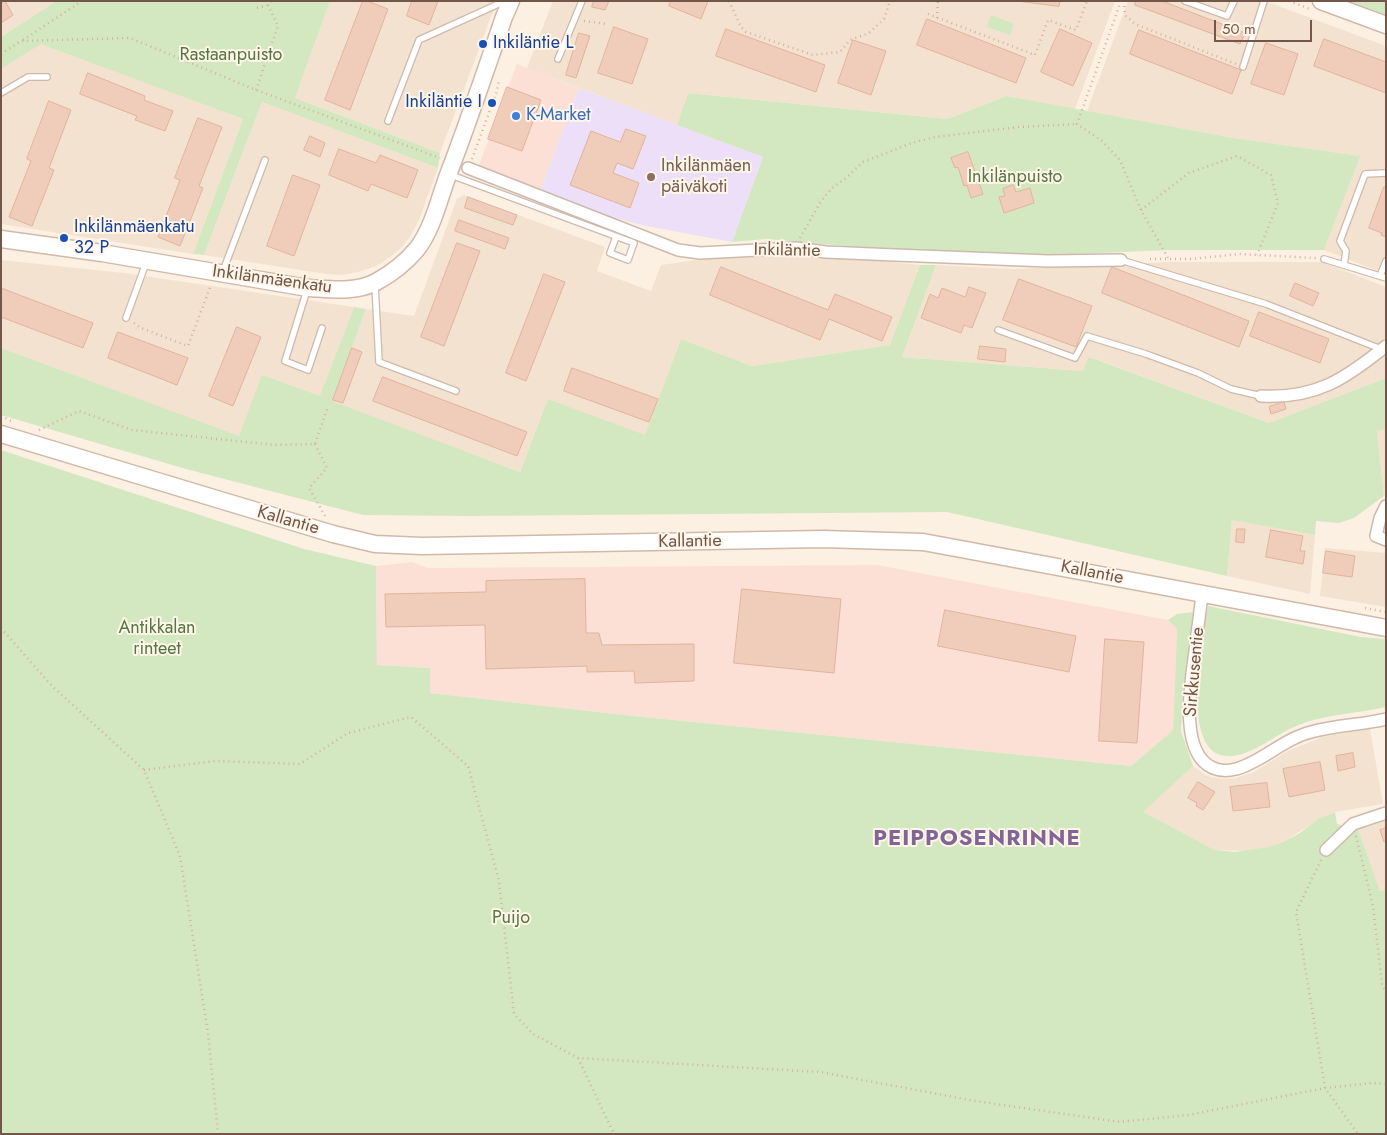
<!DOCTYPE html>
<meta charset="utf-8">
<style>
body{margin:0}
#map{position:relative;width:1387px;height:1135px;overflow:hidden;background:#fcf0e2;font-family:Jost,sans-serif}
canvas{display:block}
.frame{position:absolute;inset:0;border:2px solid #725649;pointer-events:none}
.scale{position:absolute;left:1214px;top:20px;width:98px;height:22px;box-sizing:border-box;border:2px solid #725649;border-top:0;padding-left:6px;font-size:15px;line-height:18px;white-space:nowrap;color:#725649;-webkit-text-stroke:4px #fff5e8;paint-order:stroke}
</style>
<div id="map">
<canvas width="1387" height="1135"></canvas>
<div class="frame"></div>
<div class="scale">50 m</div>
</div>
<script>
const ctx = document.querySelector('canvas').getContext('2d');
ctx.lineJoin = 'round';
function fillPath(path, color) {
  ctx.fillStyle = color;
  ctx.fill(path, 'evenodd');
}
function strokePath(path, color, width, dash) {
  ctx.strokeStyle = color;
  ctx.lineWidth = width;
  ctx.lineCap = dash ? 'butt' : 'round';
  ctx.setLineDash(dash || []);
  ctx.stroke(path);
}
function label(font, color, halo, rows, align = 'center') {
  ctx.font = font + ' Jost,sans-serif';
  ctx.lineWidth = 4;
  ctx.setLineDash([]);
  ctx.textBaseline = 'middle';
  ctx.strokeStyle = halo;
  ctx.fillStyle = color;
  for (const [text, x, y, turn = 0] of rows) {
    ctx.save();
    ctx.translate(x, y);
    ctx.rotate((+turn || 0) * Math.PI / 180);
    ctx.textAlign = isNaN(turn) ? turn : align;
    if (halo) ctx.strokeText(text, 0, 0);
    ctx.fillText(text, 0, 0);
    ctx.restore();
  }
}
fillPath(new Path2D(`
 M1 1H56L1 37Z
 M330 1H497L440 153 295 98Z
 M553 1H1115L1075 109 1007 96 947 119 688 93 677 125 527 68Z
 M1128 1H1265L1386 46V274L1324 250 1359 156 1234 138 1087 111Z
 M41 43 243 119 193 254 1 224V69Z
 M262 102 438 168 419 220 410 237 401 248 389 258 374 267 358 272 341 275 326 274 204 255Z
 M464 195 605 247 597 271 651 291 661 265 767 250 920 265 890 345 752 366 681 339 645 436 548 399 520 472 331 401 366 309 414 316 457 199Z
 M1 260 124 273 354 307 320 397 239 437 1 348Z
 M1170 262H1322L1386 287V378L1269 423 1090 357 1083 371 902 357 936 265 1012 269Z
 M1386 429V494L1384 496 1377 432Z
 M1232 519 1315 535 1310 594 1227 576Z
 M1325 548 1386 553V607L1320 596Z
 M1370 729 1383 804 1335 812 1326 815 1283 842 1268 847 1249 851 1215 850 1142 812 1193 766 1205 775 1211 777 1223 779 1236 778 1254 772 1286 752 1322 737Z
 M1386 819V890L1380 891 1358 829Z`), '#f3e2d0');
fillPath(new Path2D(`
 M517 64 579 88 538 197 476 173Z
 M412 562 428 568 877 565 1168 620 1177 629 1173 730 1131 766 624 715 429 693 430 668 377 665 376 566Z`), '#fcdfd5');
fillPath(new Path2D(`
 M579 88 763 157 732 242 641 225 538 197Z`), '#eddff8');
fillPath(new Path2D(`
 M56 1H330L295 98 440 153 438 168 262 102 204 255 193 254 243 119 41 44 1 69V37Z
 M1337 1H1385L1386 20Z
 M991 15 1014 24 1010 35 987 27Z
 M688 93 947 119 1007 96 1234 138 1360 156 1324 250H1170L1003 257 869 248 766 239 732 242 763 157 677 125Z
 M920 265H936L902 357 1083 371 1089 357 1269 423 1386 378V429L1377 432 1384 496 1354 518 1339 523 1316 521 1315 535 1232 520 1227 576 947 512 470 516 363 515 186 469 1 415V348L239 436 262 375 320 396 354 307 366 309 332 401 520 472 548 399 645 435 681 339 752 366 890 345Z
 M1 450 304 549 376 566 377 665 430 668V693L624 715 1131 766 1173 730 1177 629 1168 620 1177 614 1193 612 1183 692 1181 731 1193 766 1143 812 1215 850 1235 852 1268 847 1283 842 1300 833 1318 819 1335 812 1337 824 1358 829 1380 891 1386 890V1134H1Z
 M1208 606 1361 637 1386 639V707C1360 713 1332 714 1307 722 1282 729 1261 750 1238 755 1174 770 1204 637 1208 606Z`), '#d3e8c1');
const building = new Path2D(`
 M1 1H5L13 15 1 23Z
 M363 1H367L388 9 350 110 325 100Z
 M412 1H438L429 25 407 16Z
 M594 1H609L605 10 592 7Z
 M671 1H708L701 19 669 6Z
 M1018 1H1060L1059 6Z
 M1136 1H1162L1245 33 1240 44 1135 5Z
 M927 19 1026 58 1016 83 917 45Z
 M614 27 648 39 632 84 598 73Z
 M726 29 825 65 816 92 716 56Z
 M1060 29 1092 43 1073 86 1041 72Z
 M1139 30 1241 70 1232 94 1130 54Z
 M579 33 590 36 576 78 566 75Z
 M1324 39 1386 62V93L1314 66Z
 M853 40 886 51 871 95 838 83Z
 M1266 43 1298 54 1284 95 1251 84Z
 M88 73 145 96 144 100 173 111 165 131 135 120 137 116 80 94Z
 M507 87 541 100 522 151 488 139Z
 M49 101 71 110 49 168 54 170 32 226 9 217 31 161 27 159Z
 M198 118 222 127 199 186 203 188 180 246 158 237 180 180 175 178Z
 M626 129 646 136 633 169 617 163 613 173 639 183 630 208 570 185 591 131 620 142Z
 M310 136 325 143 320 157 304 150Z
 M339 149 376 163 380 155 418 170 407 198 371 184 368 191 329 175Z
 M968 152 983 194 971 198 967 185 964 186 958 167 955 168 951 158Z
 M293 175 320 185 294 256 267 246Z
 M1013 185 1016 192 1030 188 1034 203 1004 213 999 197 1005 196 1003 189Z
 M1384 187H1386V237L1381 235 1382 233 1369 228Z
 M468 197 517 215 513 225 465 208Z
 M459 220 509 238 505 249 455 231Z
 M457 243 480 251 444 346 421 337Z
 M721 267 828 310 835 294 892 317 882 341 829 319 820 340 710 295Z
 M1112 267 1249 321 1239 347 1102 293Z
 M544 274 565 282 526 381 506 373Z
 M1019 279 1092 306 1076 347 1003 320Z
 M1295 283 1319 293 1313 306 1290 296Z
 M969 287 986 293 972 328 964 325 961 333 921 318 930 294 938 298 942 288 965 297Z
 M1 288 93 323 83 348 1 317Z
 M1259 312 1329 339 1320 363 1250 336Z
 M237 327 261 337 233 406 209 396Z
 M118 332 188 358 177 385 108 358Z
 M980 346 1006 349 1005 362 978 359Z
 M352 348 362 352 343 403 333 400Z
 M572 368 658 399 649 422 564 391Z
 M383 377 527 432 517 456 373 401Z
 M1284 402 1286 409 1271 414 1269 407Z
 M1237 529H1245L1244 543 1236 542Z
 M1271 530 1303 536 1300 551H1305L1303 564 1266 557Z
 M1326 551 1355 556 1352 577 1323 573Z
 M585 579 586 633H599L602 645 694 644V681L635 683 634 671 587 672V666L486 669 485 625 386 627 385 594 486 592V581Z
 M742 589 841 599 834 673 734 663Z
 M945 610 1076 636 1069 672 938 646Z
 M1105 639 1144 642 1137 743 1099 741Z
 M1353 753 1355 767 1338 771 1336 756Z
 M1320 762 1325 790 1289 797 1283 769Z
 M1198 782 1215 792 1203 810 1196 806 1197 803 1188 798Z
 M1267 783 1270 807 1233 811 1230 787Z
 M1386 828V841L1384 842 1380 830Z`);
fillPath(building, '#f0cdba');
strokePath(building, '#e3b39b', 1);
const lane = new Path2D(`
 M1185 1 1227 16 1234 1
 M558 59 582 1
 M1243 67 1264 1
 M1 93 28 77H47
 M388 121 419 40 505 1
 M451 175 634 243 628 260 610 253 616 237
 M1324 259 1386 278
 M1121 260 1266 304 1381 349
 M1344 265 1346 251 1340 241 1365 174 1386 173
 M223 271 265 160
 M1380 276 1386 261
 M375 285 379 362 456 391
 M307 290 285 361 308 370 322 328
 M126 318 146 263
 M998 330 1075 358 1087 336 1146 354 1198 373 1231 389 1261 396`);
const street = new Path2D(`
 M468 168 678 250 700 253 796 248 826 252 895 255 1048 261 1121 260
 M1261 396C1316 399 1345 379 1386 346
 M1386 506 1380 518 1376 536 1386 540
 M1202 594C1200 613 1197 632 1195 651 1191 681 1178 753 1213 768 1220 771 1228 771 1236 769 1262 762 1283 739 1311 732 1335 725 1361 725 1386 719
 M1326 850 1353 824 1386 813`);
const secondary = new Path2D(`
 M1321 1 1386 25
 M1 239 102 253 308 288C330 289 355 293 376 282 391 274 406 262 417 249 433 228 439 199 448 175 468 123 486 70 504 17L511 1
 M1 434 333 534 375 544 422 546 823 539 923 542 1386 628`);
strokePath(lane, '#cebaac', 8);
strokePath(street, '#cebaac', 14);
strokePath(secondary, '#d1b9a9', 19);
strokePath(new Path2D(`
 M729 1 741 27 746 32 813 55 840 52 850 40 869 33 884 19 890 1
 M1121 1 1077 124 1102 141 1120 160 1141 210 1168 258
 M1124 1 1125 15 1135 24 1236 64
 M1289 1 1310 9
 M257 8 268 5 271 1
 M928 14 1035 55 1048 20 1076 30 1087 1
 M937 18 938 1
 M584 21 607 24
 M23 40 82 1
 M1 54 21 41 130 38 256 90 440 158
 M256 90 278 26 268 5
 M472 159 497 91 499 79
 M1141 210 1189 173 1237 156 1271 175 1278 203 1257 255
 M800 238 821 201 832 188 846 178 863 162 912 143 935 137 1019 127 1077 124
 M1150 259H1191L1239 254 1316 258
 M134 323 141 328 188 346 211 285
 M1 416 11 421
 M39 430 79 411 132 430 275 445 315 444 327 409
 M315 444 327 468 309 488 325 516
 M1365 608 1386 612
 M1 628 51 685 144 770 180 856 208 1033 218 1134
 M144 770 215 761 300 764 348 733 411 717 468 766 499 881 514 1014 533 1034 578 1058 820 1072 975 1101 1120 1122 1188 1115 1325 1088 1372 1083 1386 1084
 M1356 836 1373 906 1382 984 1386 993
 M1321 860 1296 912 1325 1088 1358 1134
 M578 1058 614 1134`), '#d5b19d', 2.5, [1, 4]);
strokePath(lane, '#fff', 5.5);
strokePath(street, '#fff', 11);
strokePath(secondary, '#fff', 16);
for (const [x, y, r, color] of [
 [483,44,5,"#1a4fb4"],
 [492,103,5,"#1a4fb4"],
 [516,116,5,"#3f7fe0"],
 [651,177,5,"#8d6e63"],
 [64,238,5,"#1a4fb4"]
]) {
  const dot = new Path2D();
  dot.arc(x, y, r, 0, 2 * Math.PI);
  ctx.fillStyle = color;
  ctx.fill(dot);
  strokePath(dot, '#fff5e8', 2);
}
label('18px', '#164399', '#fff5e8', [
 ["Inkiläntie L",493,44],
 ["Inkiläntie I",482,103,"right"],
 ["Inkilänmäenkatu",74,228],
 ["32 P",74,249]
], 'left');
label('18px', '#547842', '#fff5e8', [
 ["Rastaanpuisto",231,56],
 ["Inkilänpuisto",1015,178],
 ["Antikkalan",157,629],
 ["rinteet",157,650],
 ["Puijo",511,919]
]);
label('18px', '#366cbe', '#fff5e8', [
 ["K-Market",526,116]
], 'left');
label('18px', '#785e54', '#fff5e8', [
 ["Inkilänmäen",661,167],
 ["päiväkoti",661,188]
], 'left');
label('18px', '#725649', '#fff5e8', [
 ["Inkiläntie",787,251,1],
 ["Inkilänmäenkatu",272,280,8],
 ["Kallantie",288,521,16],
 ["Kallantie",690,542,-1],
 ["Kallantie",1092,573,11],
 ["Sirkkusentie",1195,672,-85]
]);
ctx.letterSpacing = '1px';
label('bold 22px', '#836496', '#fff5e8', [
 ["PEIPPOSENRINNE",977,840]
]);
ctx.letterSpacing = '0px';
</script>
